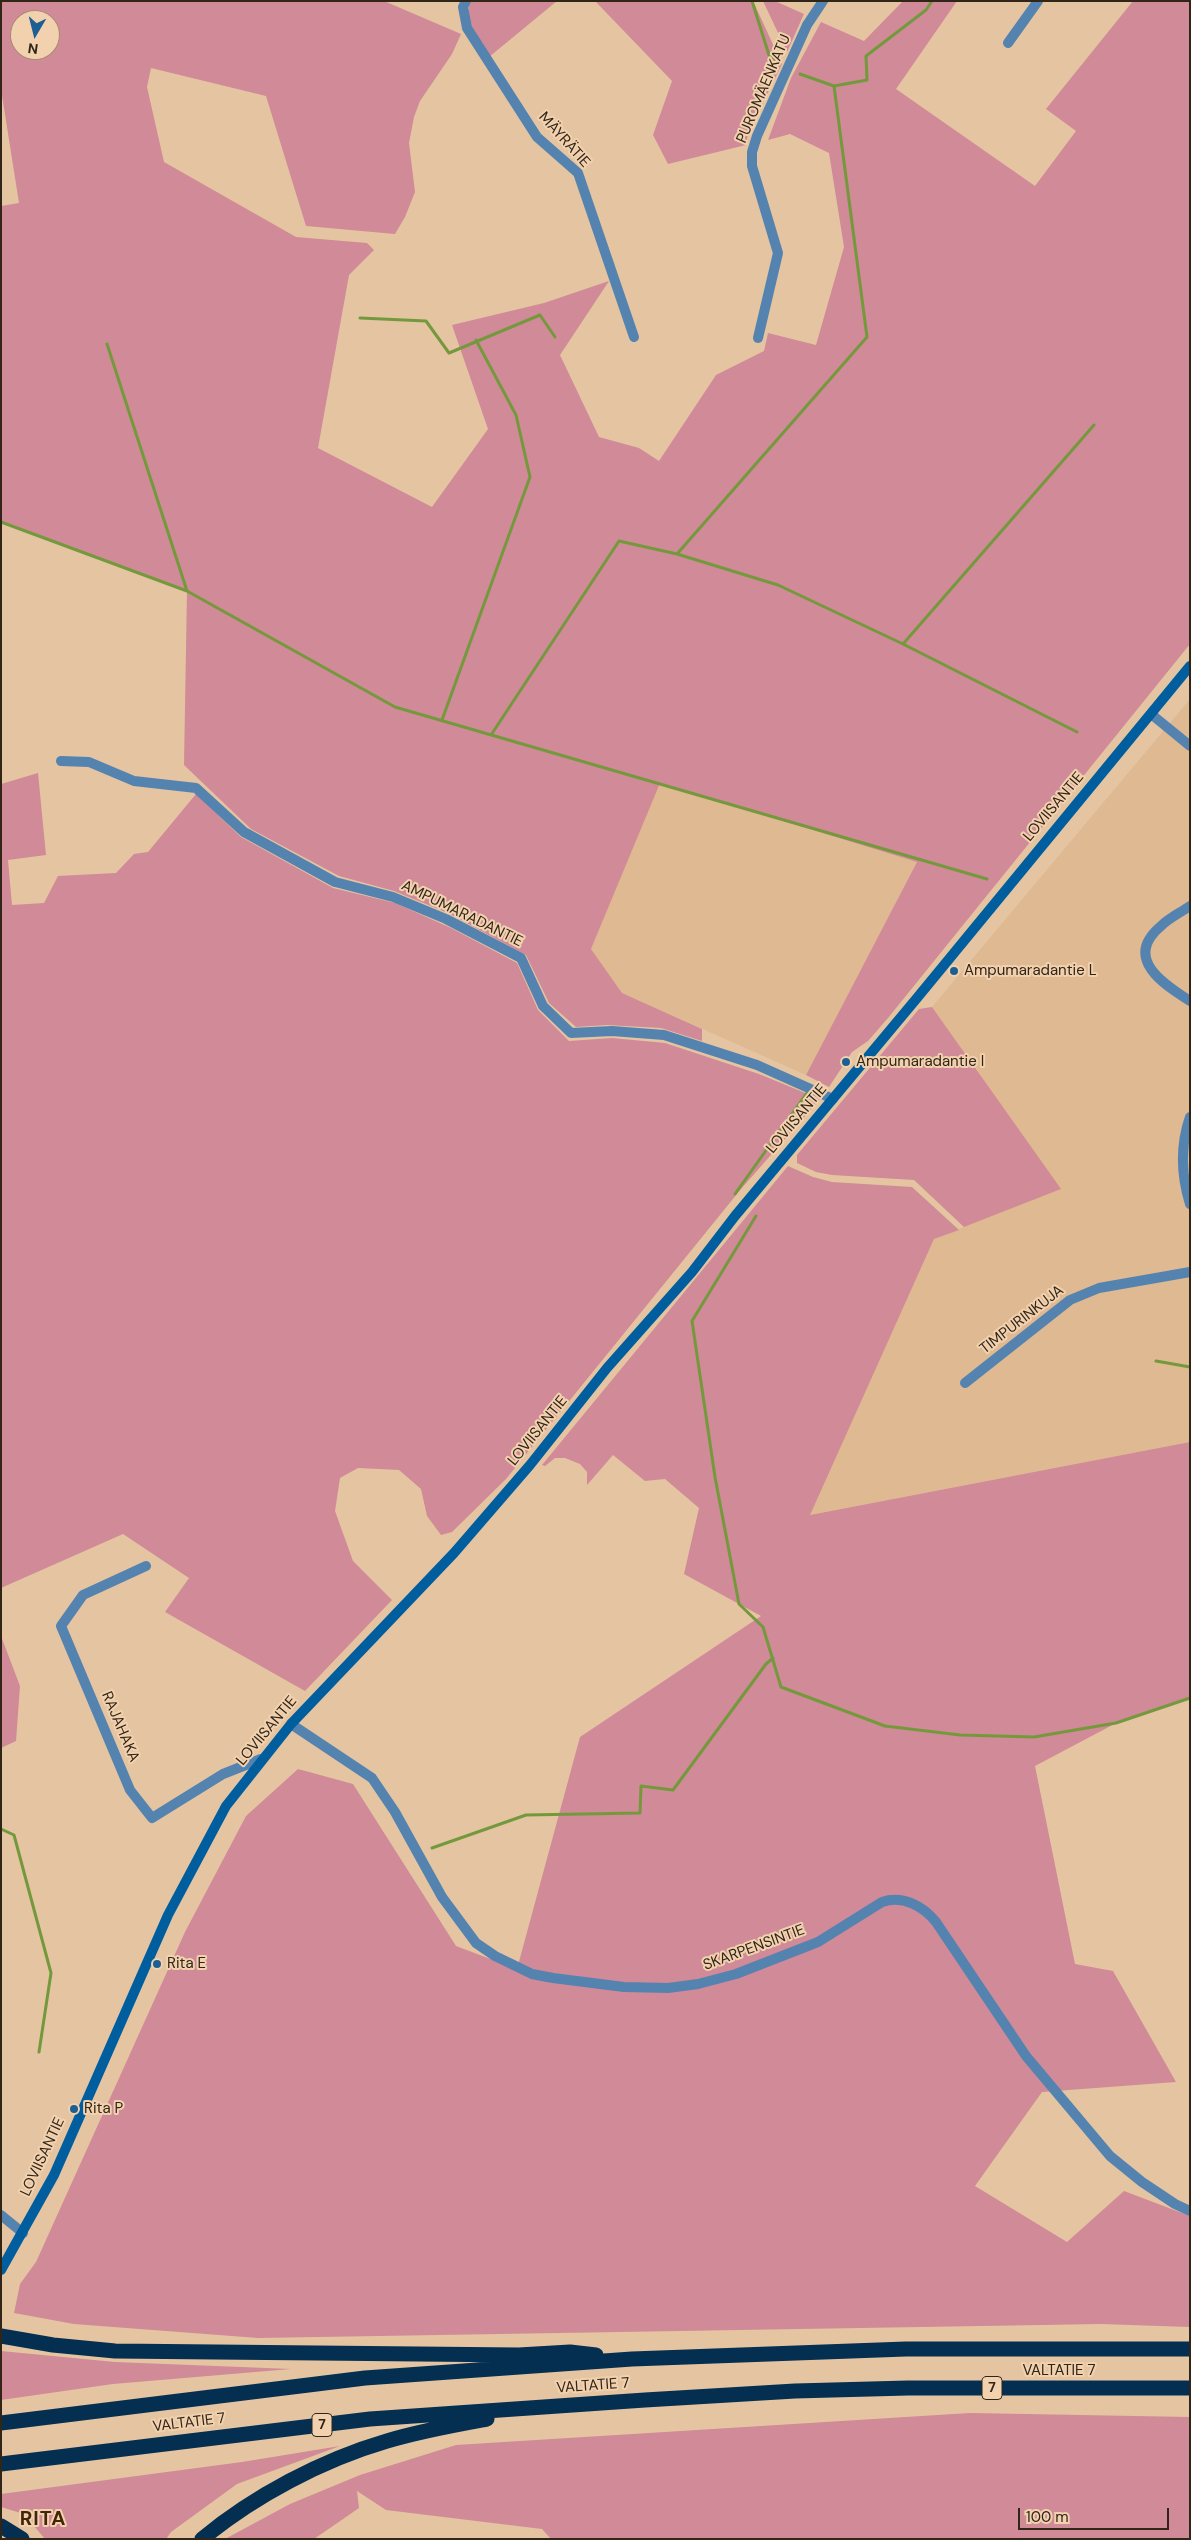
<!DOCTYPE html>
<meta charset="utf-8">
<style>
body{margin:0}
#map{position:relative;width:1191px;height:2540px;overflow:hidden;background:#e5c4a2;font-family:"DM Sans",sans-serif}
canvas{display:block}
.frame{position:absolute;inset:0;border:2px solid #312518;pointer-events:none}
.north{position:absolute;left:10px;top:10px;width:50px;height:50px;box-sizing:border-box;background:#f2d1af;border:1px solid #a58c73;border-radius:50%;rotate:188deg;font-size:14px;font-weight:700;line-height:20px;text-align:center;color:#312518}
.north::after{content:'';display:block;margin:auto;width:18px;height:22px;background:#1d5e93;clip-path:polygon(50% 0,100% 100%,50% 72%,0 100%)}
.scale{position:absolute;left:1018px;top:2508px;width:151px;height:22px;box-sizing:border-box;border:2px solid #312518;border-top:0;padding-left:6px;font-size:15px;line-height:18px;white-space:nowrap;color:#312518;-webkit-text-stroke:4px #f2d1af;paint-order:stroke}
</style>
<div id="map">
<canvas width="1191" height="2540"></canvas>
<div class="frame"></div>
<div class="north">N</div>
<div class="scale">100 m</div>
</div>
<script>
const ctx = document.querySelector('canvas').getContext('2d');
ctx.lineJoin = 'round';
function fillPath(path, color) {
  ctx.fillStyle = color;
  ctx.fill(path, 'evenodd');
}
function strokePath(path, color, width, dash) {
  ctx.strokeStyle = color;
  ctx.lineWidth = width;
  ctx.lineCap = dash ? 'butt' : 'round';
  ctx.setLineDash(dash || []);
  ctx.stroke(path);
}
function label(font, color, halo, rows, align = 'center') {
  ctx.font = font + ' "DM Sans",sans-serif';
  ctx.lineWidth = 4;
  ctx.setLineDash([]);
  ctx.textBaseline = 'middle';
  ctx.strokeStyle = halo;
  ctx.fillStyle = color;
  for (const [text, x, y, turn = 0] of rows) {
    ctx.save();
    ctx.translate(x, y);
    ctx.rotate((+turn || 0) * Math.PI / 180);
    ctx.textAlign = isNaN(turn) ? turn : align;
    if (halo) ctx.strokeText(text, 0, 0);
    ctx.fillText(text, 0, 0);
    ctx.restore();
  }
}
fillPath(new Path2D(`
 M1190 699V1442L809 1515 934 1239 1060 1189 932 1007Z
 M659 783 917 862 806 1075 622 993 591 949Z`), '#dfb991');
fillPath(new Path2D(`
 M1 1H384L461 34 452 54 420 101 414 117 409 143 415 192 405 217 395 234 306 226 266 96 151 68 147 87 164 162 296 237 367 243 374 250 349 275 318 448 432 507 488 429 452 325 544 303 609 281 560 355 599 437 639 448 659 461 716 375 764 351 768 333 816 345 844 247 829 153 790 134 768 140 791 78 821 22 864 41 903 1H957L896 89 1035 186 1076 131 1046 109 1133 1H1190V644L888 1018 868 1041 852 1052 829 1087 806 1075 917 862 660 783 591 949 622 993 702 1029V1041L661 1028 607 1025 576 1027 549 1003 526 955 448 913 394 891 339 876 251 829 184 765 187 591 1 522V206L19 203 1 89ZM20 20H50V50H20Z
 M471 1H557L489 57C479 41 461 21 471 1Z
 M595 1H753L782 64 748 133 746 145 668 164 653 135 672 81Z
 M763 1H775L804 14 787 52Z
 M38 773 46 855 8 860 12 905 44 903 58 876 116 873 134 854 148 852 196 794 241 837 333 888 395 903 451 928 517 963 538 1010 569 1041 612 1038 665 1043 759 1074 820 1099 741 1189 506 1479 452 1532 441 1535 427 1516 421 1489 399 1470 358 1468 340 1478 335 1511 353 1561 392 1600 305 1691 165 1612 189 1578 123 1534 1 1588V784Z
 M932 1007 1061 1189 964 1227 914 1180 832 1175 816 1172 797 1163V1155L919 1009Z
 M788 1166 813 1177 832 1182 912 1187 959 1230 934 1239 810 1515 1190 1442V1698L1120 1721 1035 1766 1075 1964 1113 1971 1176 2082 1042 2092 975 2186 1067 2242 1124 2191 1190 2216V2327L1101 2324 258 2338 74 2324 14 2313 20 2284 36 2262 185 1932 246 1816 298 1769 353 1784 456 1946 517 1969 580 1737 761 1616 684 1574 699 1508 665 1479 645 1481 613 1455 587 1485V1472L580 1464 565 1458H555L545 1466 542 1465Z
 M1 1636 20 1686 16 1741 1 1748Z
 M1 2351 115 2362 291 2369 113 2384 1 2400Z
 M970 2413 1190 2417V2539H551L542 2529 386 2510 357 2491 359 2508 314 2539H225L290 2504 360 2475 456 2445Z
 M340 2446 237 2484 171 2532 166 2539H45L24 2514 1 2507V2494L242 2462Z`), '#d18a97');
strokePath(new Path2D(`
 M752 1 769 55 775 59
 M800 74 834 86 867 80 866 56 926 10 932 1
 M360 318 426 321 449 353 540 315 555 337
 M107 344 187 591
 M1 522 187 591 395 707 987 879
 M677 554 867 337 834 86
 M903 644 1094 425
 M442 720 530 477 516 415 476 340
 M491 735 619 541 677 554 778 585 903 644 1077 732
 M735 1194 809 1090
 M756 1216 692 1321 715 1477 739 1604 763 1627 781 1687 885 1726 960 1735 1034 1737 1116 1723 1190 1698
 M1156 1361 1190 1367
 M1 1829 14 1835 51 1973 39 2052
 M432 1848 526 1815 640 1813 641 1786 673 1790 766 1664 773 1658`), '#74993d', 3);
strokePath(new Path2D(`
 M466 1 463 7 467 28 537 137 578 173 634 337
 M1008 43 1038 1
 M758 338 778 253 752 166V152L757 136 807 25 823 1
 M1151 714 1190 746
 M61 761 89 762 134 781 196 788 244 832 335 882 393 897 446 919 521 958 543 1006 571 1033 612 1031 664 1035 757 1065 833 1099
 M1190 906C1180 913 1169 918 1161 926 1123 958 1163 984 1190 1001
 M1190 1117C1180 1146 1181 1175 1190 1204
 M965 1383 1070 1300 1099 1288 1190 1272
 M146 1566 83 1595 61 1626 130 1790 152 1818 223 1774 261 1759
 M291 1724 372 1778 395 1812 442 1897 476 1943 495 1956 532 1974 553 1978 624 1987 668 1988 698 1984 736 1974 818 1942 882 1902C903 1895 923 1906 936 1922L1026 2056 1110 2156 1142 2182 1175 2204 1190 2211
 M1 2215 23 2233`), '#5583af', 10);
strokePath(new Path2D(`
 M1 2270 54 2175 168 1915 226 1806 291 1724 454 1553 530 1465 607 1368 692 1272 735 1216 917 998 1190 666`), '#005e9e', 10);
strokePath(new Path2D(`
 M1 2336 53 2345 115 2351 519 2355 570 2352 596 2355
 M1 2423 365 2378 632 2359 906 2349H1190
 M1 2464 370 2419 645 2400 795 2391 908 2388H1190
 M1 2526 22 2539
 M202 2539C254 2496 322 2460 387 2441 420 2431 454 2425 487 2419`), '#042f50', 15);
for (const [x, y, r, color] of [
 [954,971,5,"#1d5e93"],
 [846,1062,5,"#1d5e93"],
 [157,1964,5,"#1d5e93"],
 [74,2109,5,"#1d5e93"]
]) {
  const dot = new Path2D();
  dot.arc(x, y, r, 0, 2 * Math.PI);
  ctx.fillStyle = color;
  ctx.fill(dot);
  strokePath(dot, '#f2d1af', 2);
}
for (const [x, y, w] of [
 [992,2388,20],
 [322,2425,20]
]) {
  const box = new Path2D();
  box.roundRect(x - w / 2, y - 11.5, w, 23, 4);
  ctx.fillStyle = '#f2d1af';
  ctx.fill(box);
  strokePath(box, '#312518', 1);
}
label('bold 14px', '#312518', null, [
 ["7",992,2388],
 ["7",322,2425]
]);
label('15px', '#312518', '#f2d1af', [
 ["PUROMÄENKATU",764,89,-67],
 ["MÄYRÄTIE",564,140,48],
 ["LOVIISANTIE",1054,807,-50],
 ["AMPUMARADANTIE",462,914,26],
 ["LOVIISANTIE",797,1119,-50],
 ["TIMPURINKUJA",1022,1320,-38],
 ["LOVIISANTIE",538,1431,-51],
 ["RAJAHAKA",120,1727,67],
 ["LOVIISANTIE",267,1731,-50],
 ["SKARPENSINTIE",754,1948,-20],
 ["LOVIISANTIE",43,2157,-65],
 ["VALTATIE 7",1059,2371],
 ["VALTATIE 7",593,2386,-4],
 ["VALTATIE 7",189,2423,-7]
]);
label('15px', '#312518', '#f2d1af', [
 ["Ampumaradantie L",964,971],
 ["Ampumaradantie I",856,1062],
 ["Rita E",167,1964],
 ["Rita P",84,2109]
], 'left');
ctx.letterSpacing = '1px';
label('bold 20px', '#412707', '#f2d1af', [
 ["RITA",43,2520]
]);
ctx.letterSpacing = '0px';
</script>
